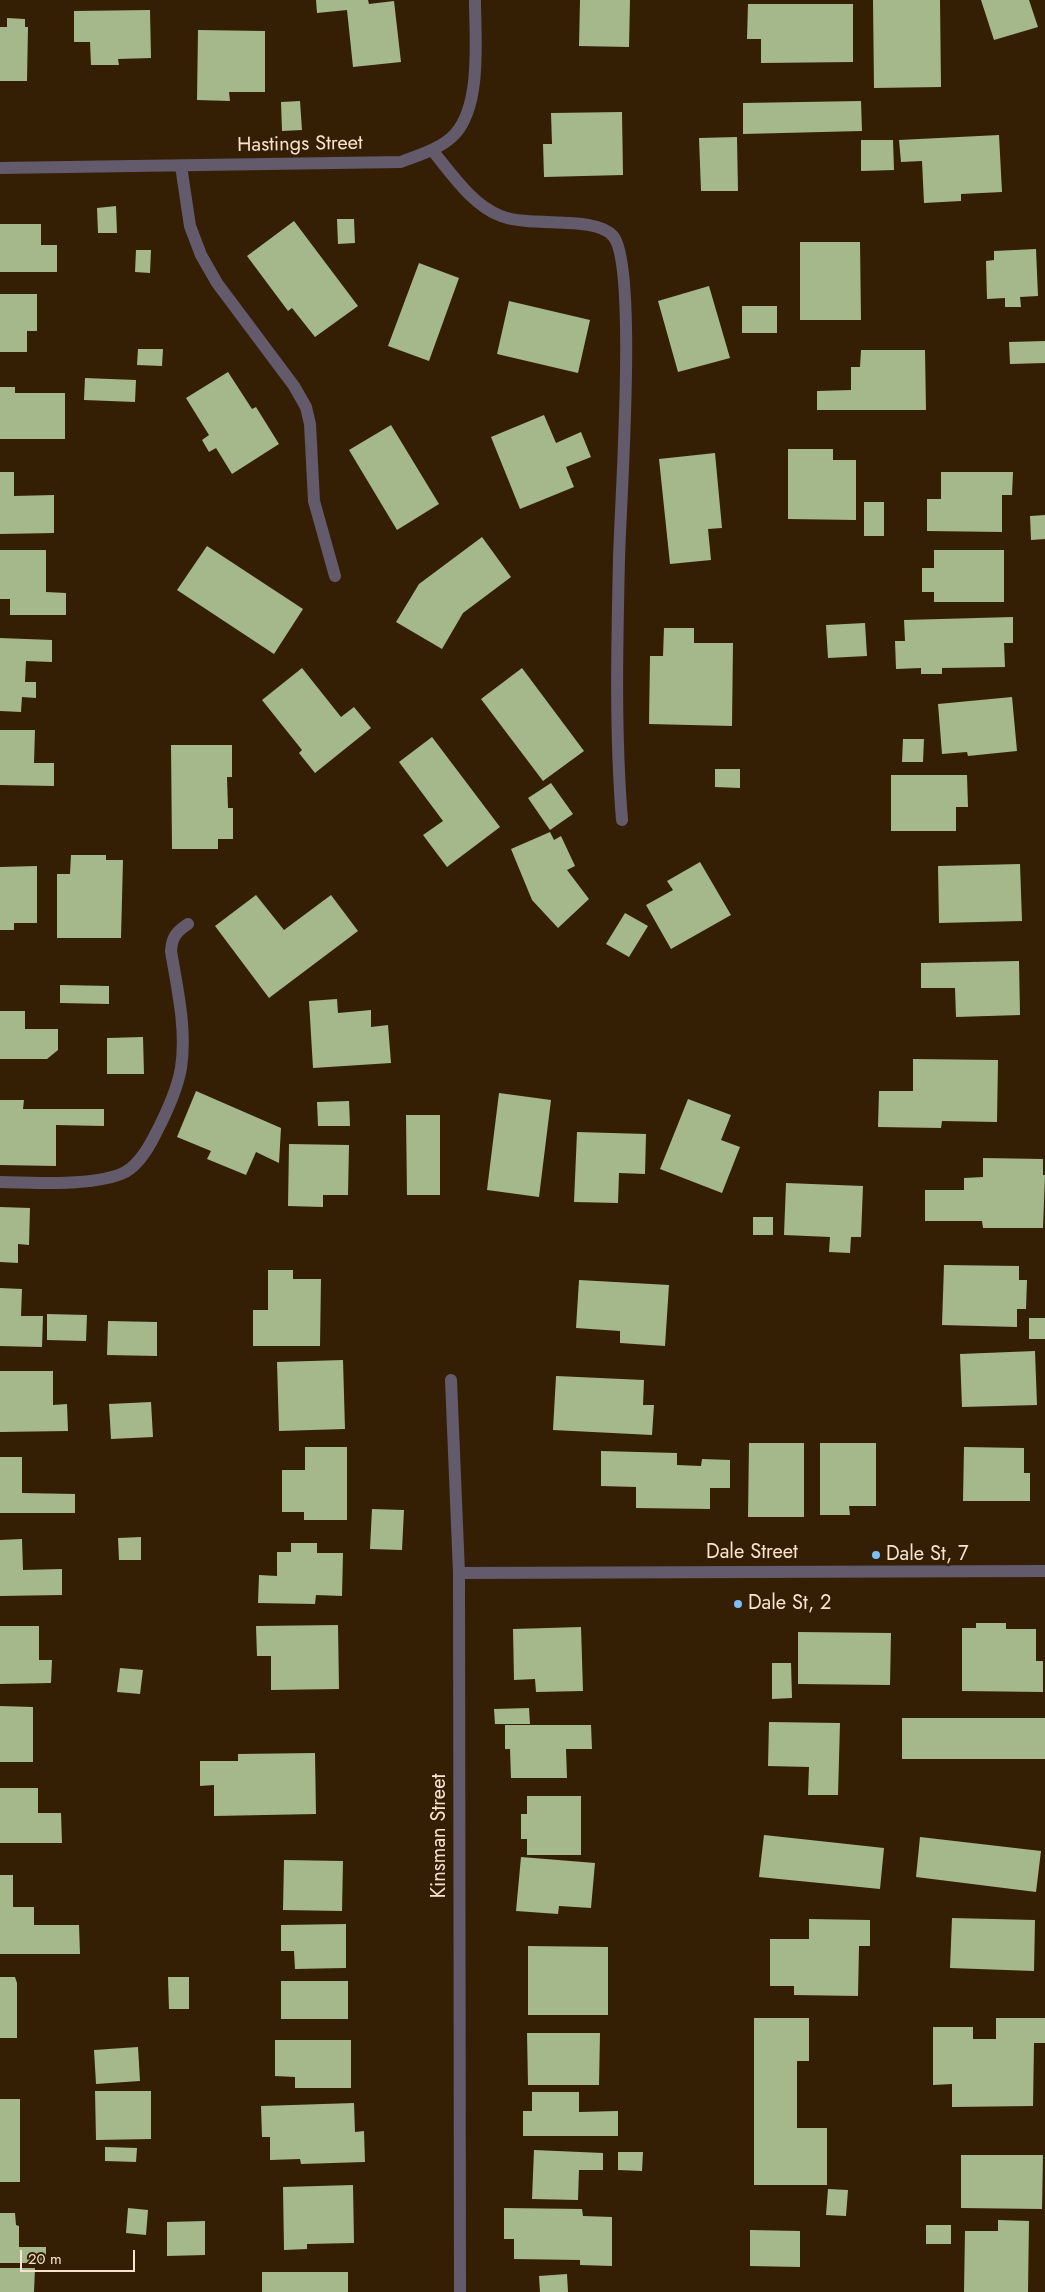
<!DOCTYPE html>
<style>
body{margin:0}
#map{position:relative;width:1045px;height:2292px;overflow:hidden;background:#351f04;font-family:Jost,sans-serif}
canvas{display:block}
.scale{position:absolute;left:20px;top:2250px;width:115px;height:22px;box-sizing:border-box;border:2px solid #f6e3d0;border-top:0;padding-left:6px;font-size:15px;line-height:18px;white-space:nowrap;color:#f6e3d0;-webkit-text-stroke:4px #351f04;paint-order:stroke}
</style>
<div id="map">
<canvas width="1045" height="2292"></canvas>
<div class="scale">20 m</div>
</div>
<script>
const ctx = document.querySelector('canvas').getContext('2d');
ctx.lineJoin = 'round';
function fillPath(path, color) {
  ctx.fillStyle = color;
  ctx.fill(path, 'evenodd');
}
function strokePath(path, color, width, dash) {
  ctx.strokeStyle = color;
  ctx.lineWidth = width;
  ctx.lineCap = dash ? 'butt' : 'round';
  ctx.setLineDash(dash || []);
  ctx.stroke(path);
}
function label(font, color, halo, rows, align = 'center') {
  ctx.font = font + ' Jost,sans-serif';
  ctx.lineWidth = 5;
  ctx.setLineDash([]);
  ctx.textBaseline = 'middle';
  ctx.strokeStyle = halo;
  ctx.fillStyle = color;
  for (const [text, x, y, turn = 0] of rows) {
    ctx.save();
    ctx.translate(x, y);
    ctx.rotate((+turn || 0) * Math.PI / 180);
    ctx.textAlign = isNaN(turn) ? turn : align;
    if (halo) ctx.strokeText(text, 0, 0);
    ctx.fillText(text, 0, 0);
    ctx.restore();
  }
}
fillPath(new Path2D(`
 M316 0H368L369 4 394 1 401 62 353 67 347 10 317 13Z
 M580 0H630L629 47 579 46Z
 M873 0H940L941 87 874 88Z
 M981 0H1029L1038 27 994 40Z
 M748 4H853V62L761 63V39H747Z
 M150 10 151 58 118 59 119 65H91L90 42H74V11Z
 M7 18 25 19V27H28L27 81H0V27H7Z
 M198 30 265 31V92H229L230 101 197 100Z
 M300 101 302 130 282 131 281 102Z
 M861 101 862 131 743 134V103Z
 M622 112 623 175 544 177 543 144H552L551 113Z
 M999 135 1002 192 961 194V201L924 203 922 161 901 162 899 140Z
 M737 137 738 191H701L699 138Z
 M861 140H893L894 170 861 171Z
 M116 206 117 233H98L97 208Z
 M337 219H354L355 243 338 244Z
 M294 221 358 306 315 337 292 308 288 311 247 256Z
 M0 224H41V245H57V272H0Z
 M800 242H860L861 320H800Z
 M1036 249 1038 296 1020 297 1021 307H1005V298L987 299 986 261 994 260V251Z
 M136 250H151L150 273 135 272Z
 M419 263 459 278 429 361 388 346Z
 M709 286 730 358 678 372 658 301Z
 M0 294H37V331H27V352H0Z
 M509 301 590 320 578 373 497 354Z
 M742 306H777V333H742Z
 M1045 341V363L1010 364 1009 342Z
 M138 349H163L162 366 137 365Z
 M861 350H925L926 410H817V391L851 390V367H860Z
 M228 372 252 409 256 407 279 444 232 474 216 448 209 452 202 440 209 435 186 398Z
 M85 378 136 380 135 402 84 400Z
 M0 387H15V393H65V439H0Z
 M544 415 556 443 581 432 591 457 566 467 574 487 520 509 491 437Z
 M391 425 439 504 397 530 349 450Z
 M788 449H833V460H856V520L788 519Z
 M715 453 722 528 708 529 711 560 670 564 659 459Z
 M0 472H14V496L54 495V533L0 534Z
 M941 472H1013L1012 495H1002V532L927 531V499H941Z
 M864 502H884V536H864Z
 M1045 515V539L1031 540 1030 516Z
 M482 537 511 577 463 613 442 649 396 622 419 584Z
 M207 546 303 609 274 654 177 590Z
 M0 550H46V592L66 593V615H10V599H0Z
 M934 550H1004V602H934V592H922V568H934Z
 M1013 617V643H1004L1005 667 942 668V674H921V668L896 669 895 641H905L904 620Z
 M865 623 867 656 828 658 826 625Z
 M664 628H694V643H733L732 726 649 724 650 656H663Z
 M0 638 52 640V662L26 661 25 682H36V698L22 697 21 712 0 711Z
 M302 668 341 717 354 707 371 728 315 773 299 753 302 750 262 700Z
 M522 668 584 751 543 781 481 699Z
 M1012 697 1017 751 968 756 967 752 942 754 938 704Z
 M0 730H35L34 763H54V786L0 785Z
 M432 737 500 827 447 867 423 835 443 821 399 762Z
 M903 739H924L923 762H902Z
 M171 745H232V777H227L228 808H233V839H218V849H172Z
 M715 769H740V788L715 787Z
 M891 775H967L968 807H956V831H891Z
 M551 783 573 814 550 830 528 798Z
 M550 832 554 840 561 836 575 866 567 870 589 899 558 928 532 900 511 849Z
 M71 855H106V860H123L121 938H57V874H70Z
 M700 862 731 915 671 949 646 905 673 890 667 881Z
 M1020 864 1022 921 939 923 938 866Z
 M37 866V923H14V930H0V867Z
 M256 895 284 930 331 895 358 931 269 998 215 926Z
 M625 913 648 926 629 957 606 944Z
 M1019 961 1020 1015 956 1017 955 988H921V963Z
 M60 985 109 986V1004L60 1003Z
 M337 999 338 1013 371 1010V1027L388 1025 391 1063 313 1068 309 1001Z
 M0 1011H25V1029H58V1050L47 1059H0Z
 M143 1037 144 1074H107V1038Z
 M913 1059 998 1060 997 1122 942 1121 941 1128 878 1127 879 1091H913Z
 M196 1091 281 1128 279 1163 256 1152 246 1175 207 1159 211 1151 177 1137Z
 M499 1093 551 1100 539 1197 487 1190Z
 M688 1099 731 1115 721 1140 740 1147 722 1193 660 1169Z
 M0 1100H24L23 1109H104V1126L56 1125V1166L0 1165Z
 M349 1101 350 1126H318L317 1102Z
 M406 1115H440V1195H407Z
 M577 1132 646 1134 645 1174 619 1173 618 1203 574 1202Z
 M289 1144 349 1145 348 1195H323V1207L288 1206Z
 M983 1158 1043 1159V1175H1045L1043 1228H983L982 1221H925V1190H964V1178L983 1177Z
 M786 1183 863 1186 861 1237H851L850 1253 829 1252 830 1237 784 1235Z
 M0 1207 30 1208 29 1245 18 1244V1263L0 1262Z
 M753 1217H773V1235H753Z
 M944 1265 1019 1266V1280H1027L1026 1309H1017V1327L942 1325Z
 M268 1270H293V1279H321L320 1346H253V1310H268Z
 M579 1280 669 1285 665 1346 620 1343V1331L576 1328Z
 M0 1288 22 1289 21 1316H43L42 1347 0 1346Z
 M47 1314 87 1315 86 1341 47 1340Z
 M1029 1318H1045V1339H1029Z
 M108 1321 157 1322V1356L107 1355Z
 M1035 1351 1037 1405 962 1407 960 1354Z
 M343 1360 345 1429 279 1431 277 1362Z
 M0 1371H53V1405L67 1404 68 1431 0 1432Z
 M556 1376 644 1380 643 1405H654L652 1435 553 1430Z
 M151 1402 153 1437 111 1439 109 1404Z
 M749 1443H804V1517H748Z
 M820 1443H876V1506H849L850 1515H820Z
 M305 1447H347V1520H304V1512H282V1470H305Z
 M964 1447 1024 1448V1473H1030V1501H963Z
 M601 1451 677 1453V1465L701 1466 702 1459 730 1460V1488H710V1509L636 1508V1487L601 1486Z
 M0 1457H22V1493L75 1494V1513H0Z
 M372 1509 404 1510 402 1550 370 1549Z
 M141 1537V1560H119L118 1538Z
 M22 1539 23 1570 62 1569V1595L0 1596V1540Z
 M291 1543H317V1553H343L342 1596 316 1595 315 1604 258 1603 259 1575 277 1576V1552H291Z
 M976 1623H1006V1629H1036V1661H1043V1692L962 1691V1628H976Z
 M338 1625 339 1689 271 1690V1656H257L256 1626Z
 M0 1626H39V1660H52L51 1683 0 1684Z
 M581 1627 583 1691 536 1692 535 1679 514 1680 513 1629Z
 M798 1632 891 1633 890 1685 798 1684Z
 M772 1663H791L792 1698 772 1699Z
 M120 1668 143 1670 140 1694 117 1692Z
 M0 1706 33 1707V1762H0Z
 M529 1708 530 1724H495L494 1709Z
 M902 1718H1045V1759H902Z
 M769 1722 840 1723 838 1795H808L809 1767 768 1766Z
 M505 1725H591L592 1749H566L567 1778H511L510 1749H505Z
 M315 1753 316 1814 214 1816V1785L200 1786V1761H238V1754Z
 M0 1788H38V1813H61L62 1843H0Z
 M527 1796H581V1855H527V1839H521V1814H527Z
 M764 1835 884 1848 880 1889 759 1877Z
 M920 1837 1041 1851 1036 1892 916 1877Z
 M521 1857 595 1863 591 1908 559 1906 558 1914 516 1911Z
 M284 1860 343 1861 342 1911 283 1910Z
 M0 1875H13V1907H34V1925H79L80 1954H0Z
 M952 1918 1035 1920 1034 1971 950 1968Z
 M809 1919 870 1920V1946H859L858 1996 794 1995V1986H770V1939H809Z
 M346 1924V1968L295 1969 294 1951H281V1925Z
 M528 1946 608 1947V2015H528Z
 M0 1977H15L17 1983V2038H0Z
 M168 1977H189V2009H169Z
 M281 1981H348V2019H281Z
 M754 2018H809V2061H797V2128H827V2185H754Z
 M996 2018H1045V2043H1034L1033 2106 952 2107V2084L933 2085V2027H973V2039H996Z
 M527 2033H600L599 2085H528Z
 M275 2040H351V2088H295V2077L275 2076Z
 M138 2047 140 2081 96 2084 94 2050Z
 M95 2091H151V2139L96 2140Z
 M532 2092H579V2112L618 2111V2136H523V2111H532Z
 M0 2099H20V2182H0Z
 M354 2103 355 2132 364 2131 365 2162 301 2164 300 2159 270 2160V2137H262L261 2106Z
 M105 2147 137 2148 136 2162 105 2161Z
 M534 2150 603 2153V2170H579L578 2200 532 2199Z
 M618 2152H643L642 2171 618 2170Z
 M961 2155H1043L1042 2209 961 2208Z
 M353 2185 354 2243 307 2244V2249L284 2250 283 2187Z
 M828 2189 848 2190 846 2216 826 2215Z
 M128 2208 148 2210 146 2235 126 2233Z
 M504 2208 582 2209 583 2216 612 2217V2266L580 2265V2260L514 2259V2239H504Z
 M0 2213H15L16 2225 19 2226V2247H46V2263H0Z
 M998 2220 1029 2221 1028 2292H964L965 2231H998Z
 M205 2221V2255L167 2256V2222Z
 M926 2225H951V2244H926Z
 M750 2230 800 2231V2267L750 2266Z
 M0 2268H35L34 2292H0Z
 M262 2272H348V2292H262Z
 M567 2274 568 2292H540L539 2276Z`), '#a4b88b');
strokePath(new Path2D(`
 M432 150C451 173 472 205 501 216 532 228 595 215 613 236 638 264 620 508 619 559 617 646 615 733 622 820
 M181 166 190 226 201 255 217 283 294 386 306 407 310 424 314 501 335 576
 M0 168 401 162C419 155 441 149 455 134 482 104 475 37 475 0
 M0 1182C33 1183 91 1186 121 1174 137 1168 148 1149 155 1135 166 1114 177 1091 181 1068 187 1029 177 988 171 951 172 937 176 932 188 924
 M451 1380 459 1573 460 2292
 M459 1573 1045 1571`), '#635a6c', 12);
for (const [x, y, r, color] of [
 [876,1555,5,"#7dbef9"],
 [738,1604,5,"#7dbef9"]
]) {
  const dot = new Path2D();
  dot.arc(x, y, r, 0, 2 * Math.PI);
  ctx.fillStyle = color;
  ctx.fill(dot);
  strokePath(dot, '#351f04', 2);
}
label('20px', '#f6e3d0', '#351f04', [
 ["Hastings Street",300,145,-1],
 ["Dale Street",752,1553],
 ["Kinsman Street",440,1836,-90]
]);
label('20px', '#f6e3d0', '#351f04', [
 ["Dale St, 7",886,1555],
 ["Dale St, 2",748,1604]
], 'left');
</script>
